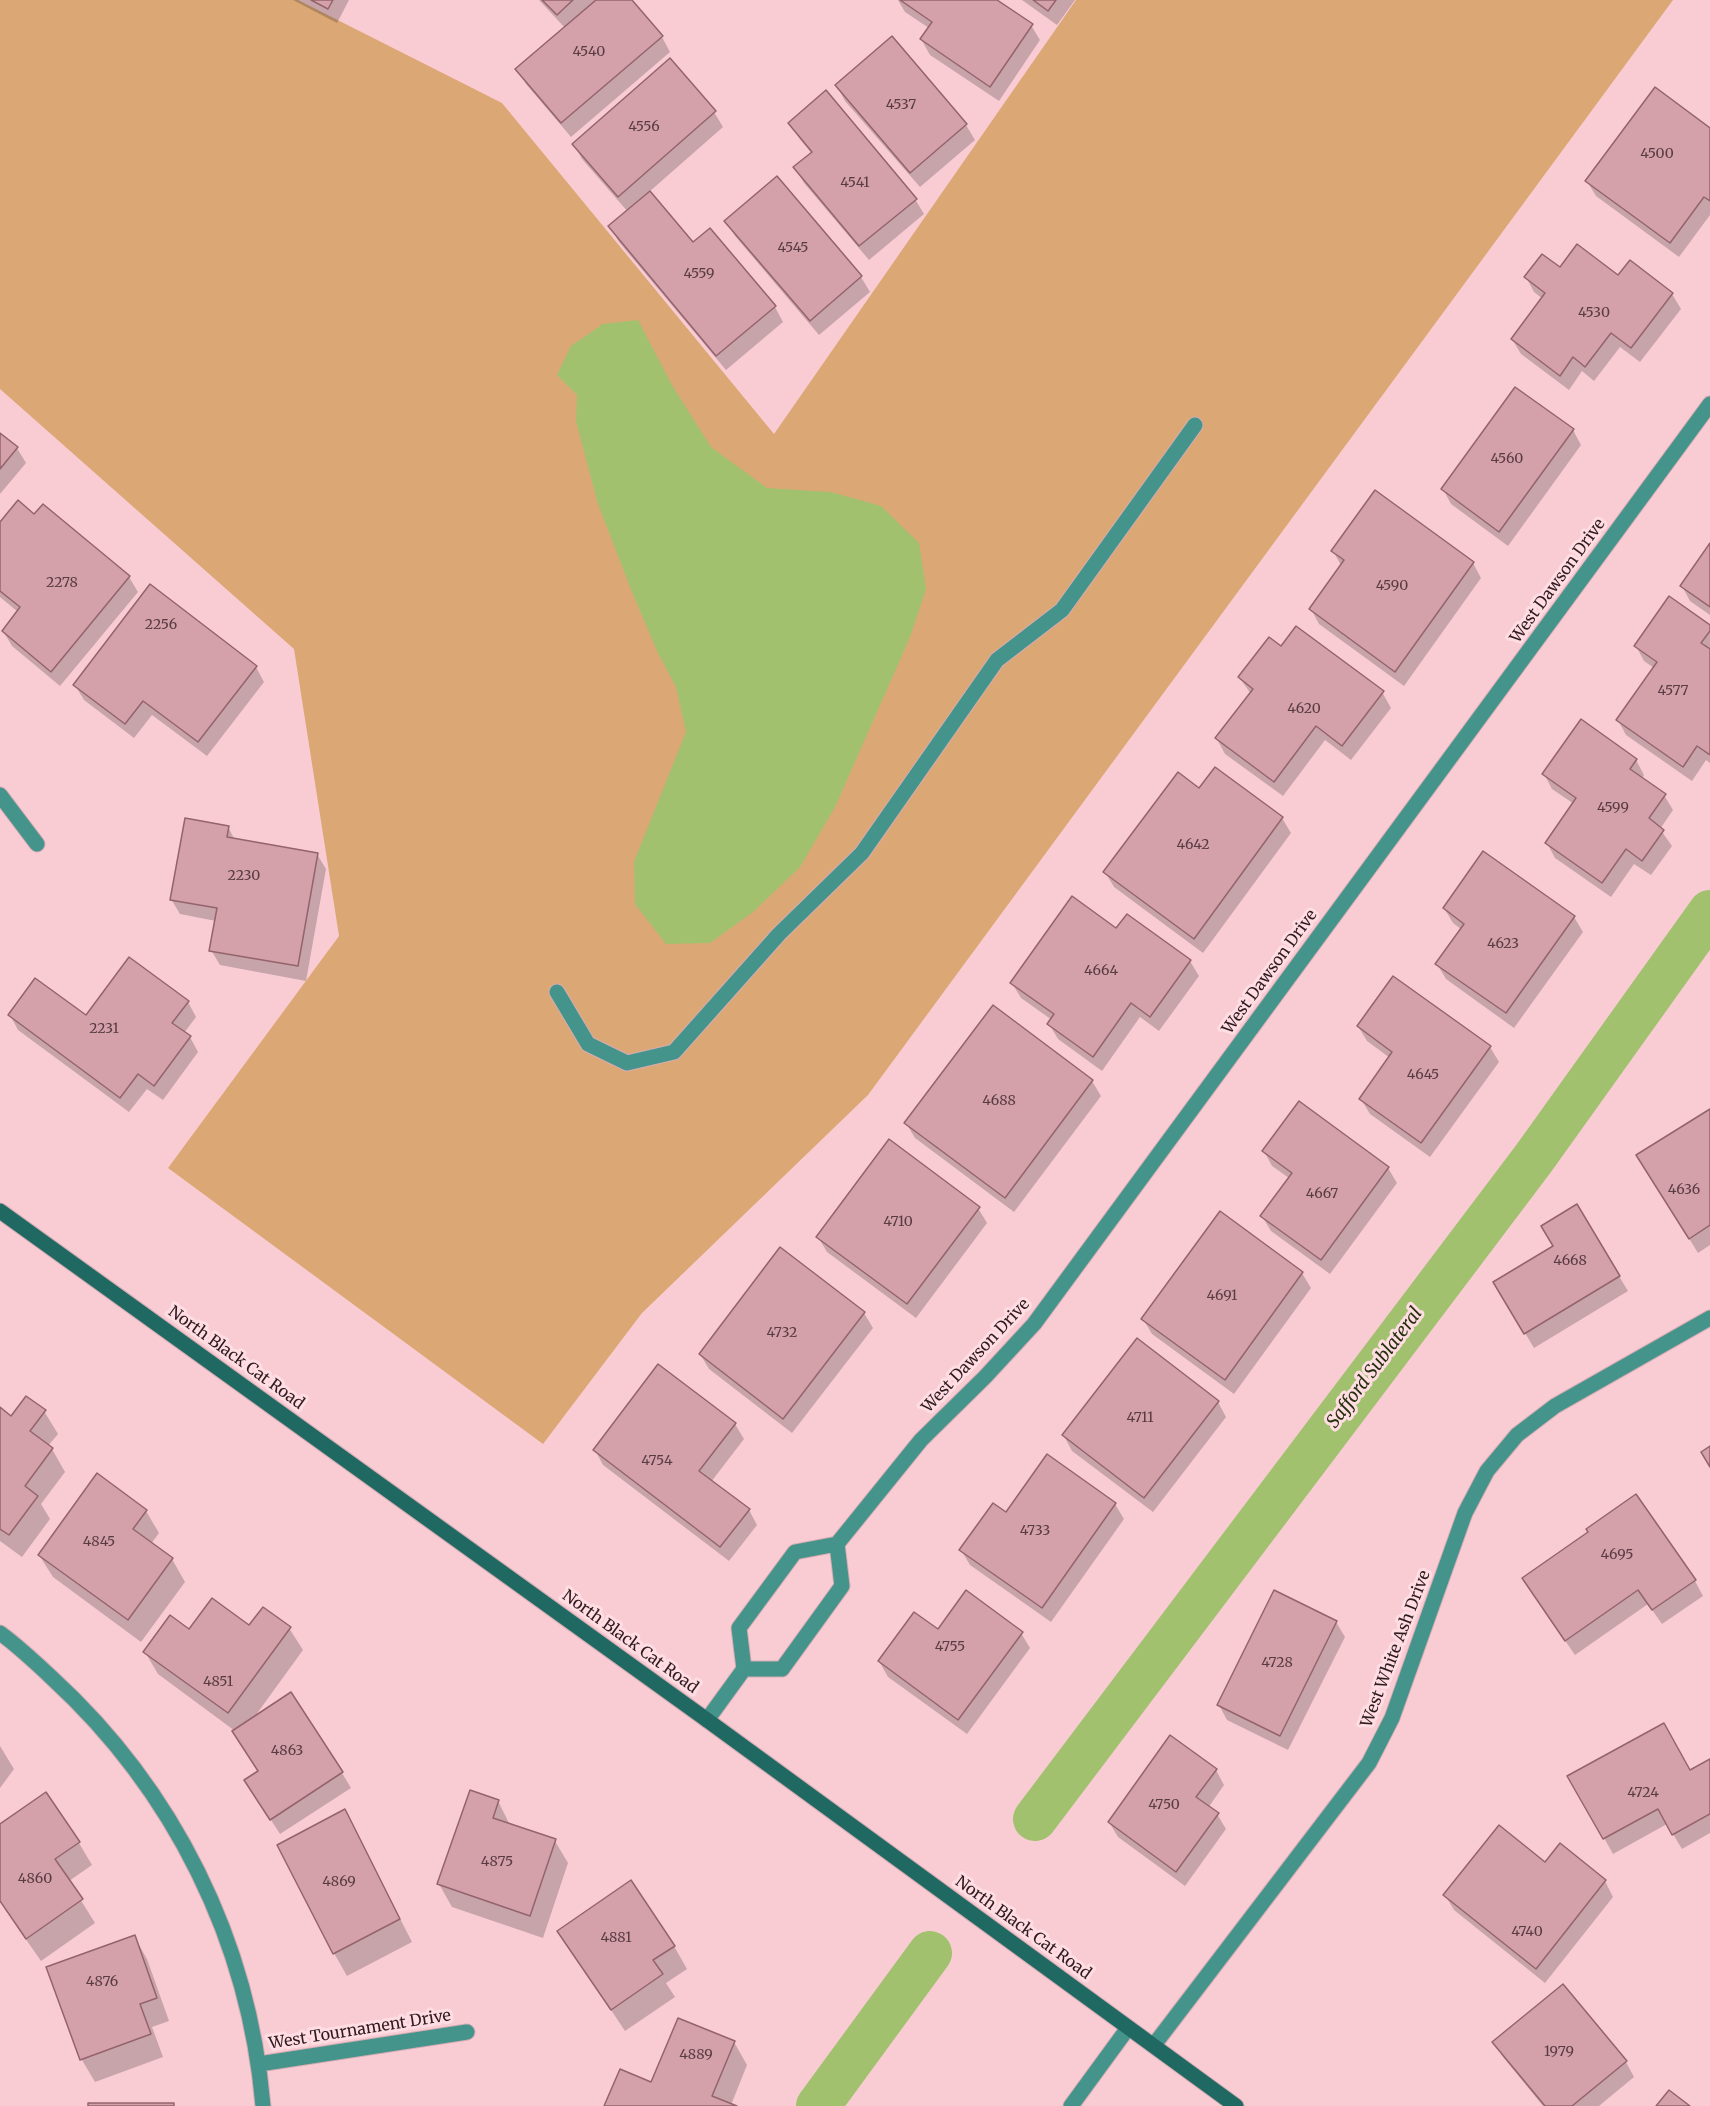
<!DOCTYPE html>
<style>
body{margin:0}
canvas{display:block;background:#f9ccd4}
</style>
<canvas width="1710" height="2106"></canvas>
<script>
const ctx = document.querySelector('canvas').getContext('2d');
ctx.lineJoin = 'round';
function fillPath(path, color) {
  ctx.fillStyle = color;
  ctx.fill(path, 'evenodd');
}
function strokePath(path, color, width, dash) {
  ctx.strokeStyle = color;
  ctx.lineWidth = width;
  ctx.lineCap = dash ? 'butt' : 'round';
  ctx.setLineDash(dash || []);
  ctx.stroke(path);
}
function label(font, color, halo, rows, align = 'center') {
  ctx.font = font + ' Merriweather,serif';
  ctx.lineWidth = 6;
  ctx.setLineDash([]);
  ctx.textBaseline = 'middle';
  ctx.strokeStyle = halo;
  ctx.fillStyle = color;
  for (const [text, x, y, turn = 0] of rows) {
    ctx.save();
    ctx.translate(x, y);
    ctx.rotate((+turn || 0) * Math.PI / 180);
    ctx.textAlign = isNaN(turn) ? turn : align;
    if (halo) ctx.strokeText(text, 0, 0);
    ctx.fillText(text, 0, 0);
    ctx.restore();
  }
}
fillPath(new Path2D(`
 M0 0H298L502 103 774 434 1076 0H1673L868 1095 642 1313 543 1444 168 1168 339 936 294 649 0 389Z`), '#dba875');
fillPath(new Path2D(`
 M638 320 673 387 711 447 767 488 831 492 881 506 919 543 926 589 910 637 835 807 800 867 753 912 710 943 666 944 635 904 634 862 686 732 676 687 658 653 632 592 598 504 576 421 577 395 557 375 571 346 603 324Z`), '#a1c16e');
fillPath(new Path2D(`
 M293 0H349L337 23Z
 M539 0H630L662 37 670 52 571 137 526 84 517 69 565 28Z
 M898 0H995L1031 25 1040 40 999 101 930 55 921 39 929 28 905 12Z
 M1022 0H1075L1057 25Z
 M892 38 966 125 975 140 920 187 845 101 837 86Z
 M714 112 723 127 649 192 693 244 775 307 783 322 726 370 619 242 610 227 628 212 582 159 574 144Z
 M790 123 915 199 924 214 869 260 804 183 795 168 812 154 799 138Z
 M1710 129V215L1679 257 1596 196 1587 181Z
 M726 221 861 277 870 292 819 335 735 236Z
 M1526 277 1618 278 1672 294 1681 309 1640 362 1620 347 1594 381 1582 371 1569 390 1521 354 1512 339 1543 299 1534 292Z
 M1573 430 1581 445 1508 546 1451 504 1443 489Z
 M0 435 17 448 26 463 0 494Z
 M34 516 129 577 138 592 60 686 12 646 3 631 18 612 0 597V524Z
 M1710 545V615L1690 601 1682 586Z
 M1333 551 1473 563 1481 578 1404 686 1319 624 1311 609 1342 567Z
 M1710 627V763L1706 760 1692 781 1626 735 1618 720 1654 668 1644 661 1636 646Z
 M1281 649 1382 692 1391 708 1351 760 1325 740 1283 796 1225 754 1217 739 1251 694 1239 677Z
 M256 667 264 682 207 756 152 715 134 738 84 700 75 685Z
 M1636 760 1644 775 1642 779 1664 795 1673 810 1660 829 1672 846 1651 875 1634 864 1611 897 1555 858 1547 843 1574 804 1552 789 1544 774Z
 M1199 790 1282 818 1291 833 1203 953 1114 887 1105 872Z
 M228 827 235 840 317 854 326 869 306 981 220 965 211 950 216 921 180 914 171 899Z
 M1484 853 1574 917 1583 932 1514 1028 1446 979 1437 964 1462 930 1453 923 1444 908Z
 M1117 930 1190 961 1199 976 1159 1031 1140 1017 1102 1071 1058 1039 1049 1024 1052 1020 1021 998 1012 983Z
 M188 1002 196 1017 184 1033 190 1037 198 1052 163 1100 147 1089 129 1112 18 1030 10 1015 87 1017Z
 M1358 1026 1490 1047 1499 1062 1430 1157 1370 1114 1361 1099 1390 1058 1367 1041Z
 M1092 1081 1101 1096 1014 1212 915 1138 906 1123Z
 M1710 1111V1245L1698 1253 1647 1170Z
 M1264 1151 1388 1168 1397 1183 1330 1274 1271 1231 1262 1216 1289 1178 1272 1166Z
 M1577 1206 1628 1291 1534 1348 1495 1283 1552 1248Z
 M978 1208 987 1223 916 1318 827 1252 818 1237Z
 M1302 1273 1311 1288 1234 1394 1152 1334 1143 1319Z
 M864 1313 873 1328 792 1433 709 1369 700 1354Z
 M1218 1402 1226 1417 1153 1512 1072 1451 1064 1436Z
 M0 1409 11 1418 44 1411 58 1434 48 1446 52 1449 65 1472 41 1504 50 1519 22 1557 0 1541Z
 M735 1424 744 1439 711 1482 749 1510 757 1525 729 1561 603 1465 595 1450Z
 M1115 1504 1124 1519 1051 1622 970 1565 961 1550 1006 1514Z
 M146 1511 159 1533 151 1544 172 1559 185 1582 141 1642 53 1577 39 1555Z
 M1695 1581 1703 1596 1662 1624 1648 1604 1575 1655 1533 1594Z
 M1336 1622 1345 1637 1288 1750 1227 1720 1219 1705Z
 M250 1627 289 1628 303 1650 253 1719 342 1773 351 1788 280 1834 255 1795 259 1772 235 1731 158 1674 145 1652 190 1631Z
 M938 1631 1021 1633 1030 1648 967 1734 888 1677 879 1661Z
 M0 1746 14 1769 0 1788Z
 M1710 1762V1833L1682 1849 1667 1824 1613 1854 1570 1777 1690 1772Z
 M1216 1770 1224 1785 1208 1808 1217 1814 1226 1829 1185 1886 1118 1837 1109 1822Z
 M498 1801 510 1825 555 1841 568 1863 543 1938 452 1907 439 1884Z
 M0 1826 79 1843 92 1865 69 1881 95 1923 41 1961 0 1902Z
 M357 1834 412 1942 347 1976 334 1953Z
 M1545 1864 1605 1881 1613 1897 1545 1983 1454 1910 1445 1895Z
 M559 1932 674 1946 687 1969 666 1983 675 1997 625 2031Z
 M134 1936 147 1959 169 2021 152 2027 163 2057 95 2082 82 2060 48 1968Z
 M1563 1986 1626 2062 1634 2077 1599 2106H1543L1503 2057 1494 2042Z
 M734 2042 747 2065 731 2105 733 2106H606Z`), '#0003');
strokePath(new Path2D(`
 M1035 1819 1534 1158 1710 912
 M818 2106 930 1953`), '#a1c16e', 44);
const building = new Path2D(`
 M311 0H333L328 9Z
 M542 0H573L557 15Z
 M596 0H632L663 36 561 123 515 69Z
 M900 0H997L1033 24 990 87 920 39 932 22Z
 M1033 0H1056L1048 11Z
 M892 36 967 124 910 173 835 85Z
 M670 58 716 111 618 197 572 144Z
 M1655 87 1710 128V201L1704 197 1670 243 1585 181Z
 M826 90 917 199 859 246 793 167 812 152 788 123Z
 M777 176 862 276 810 321 724 221Z
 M650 191 693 242 710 228 776 306 716 356 608 226Z
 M1577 244 1618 275 1630 260 1673 293 1631 348 1611 333 1585 367 1573 357 1560 376 1511 339 1545 293 1524 277 1542 254 1560 267Z
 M1515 387 1574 429 1499 532 1441 489Z
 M0 433 18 447 0 469Z
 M1375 490 1474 562 1395 672 1309 609 1344 560 1331 551Z
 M18 500 34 514 43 504 130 576 51 672 2 631 20 607 0 591V522Z
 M1710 543V607L1680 586Z
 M150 584 257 666 198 742 143 701 125 724 73 685Z
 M1669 596 1710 625V631L1701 643 1710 649V755L1697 746 1683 767 1616 720 1657 662 1634 646Z
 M1296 626 1384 691 1342 746 1316 726 1274 782 1215 738 1253 689 1238 677 1269 637 1281 646Z
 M1581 719 1637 759 1630 769 1666 794 1649 818 1664 830 1642 861 1626 849 1602 883 1545 843 1576 798 1542 774Z
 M1215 767 1283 817 1194 939 1103 872 1178 772 1199 788Z
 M185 818 229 826 227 837 318 853 298 966 209 951 217 908 170 900Z
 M1483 851 1575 916 1506 1013 1435 964 1464 924 1443 908Z
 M1072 896 1116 928 1127 914 1191 960 1150 1017 1131 1003 1093 1057 1047 1024 1054 1014 1010 983Z
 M129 957 189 1001 172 1023 191 1036 154 1086 138 1074 120 1098 8 1015 35 978 86 1015Z
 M1393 976 1491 1046 1421 1143 1359 1099 1392 1052 1357 1026Z
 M993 1005 1093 1080 1005 1198 904 1123Z
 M1299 1101 1389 1167 1321 1260 1260 1216 1292 1173 1262 1151Z
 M1710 1109V1225L1689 1239 1636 1155Z
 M889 1139 980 1207 907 1304 816 1237Z
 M1577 1204 1620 1276 1524 1334 1493 1282 1553 1246 1541 1226Z
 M1220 1211 1303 1272 1225 1380 1141 1319Z
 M780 1247 865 1312 783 1419 699 1354Z
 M1137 1338 1219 1401 1144 1498 1062 1435Z
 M658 1364 736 1423 699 1471 750 1509 720 1547 593 1450Z
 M26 1396 46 1410 30 1431 53 1448 25 1486 38 1496 9 1535 0 1529V1407L11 1416Z
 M1710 1446V1467L1701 1452Z
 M1047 1454 1116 1503 1042 1608 959 1550 993 1503 1006 1512Z
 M97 1473 147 1510 133 1529 173 1558 128 1620 38 1555Z
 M1636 1494 1696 1580 1652 1610 1638 1590 1565 1641 1522 1578 1588 1532 1586 1529Z
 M966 1590 1023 1632 958 1720 878 1661 914 1612 938 1629Z
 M1274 1590 1337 1621 1280 1736 1217 1705Z
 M212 1598 249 1625 263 1607 291 1627 228 1713 143 1652 170 1615 189 1629Z
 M291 1692 343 1772 270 1820 244 1780 258 1771 232 1731Z
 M1664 1723 1690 1770 1710 1759V1814L1672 1835 1658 1809 1603 1839 1567 1776Z
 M1170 1735 1217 1769 1196 1797 1219 1813 1176 1872 1108 1822Z
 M470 1790 499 1800 493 1818 556 1839 530 1916 437 1884Z
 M46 1792 80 1842 55 1859 83 1899 26 1939 0 1901V1824Z
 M345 1809 400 1919 333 1954 277 1845Z
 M1499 1825 1545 1862 1560 1843 1606 1880 1536 1969 1443 1895Z
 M631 1880 675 1946 653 1960 663 1974 611 2010 557 1931Z
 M135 1935 157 1998 140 2004 151 2034 80 2060 46 1967Z
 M1563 1984 1627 2061 1572 2106H1545L1492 2042Z
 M678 2018 735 2041 712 2096 737 2106H604L620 2069 651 2082Z
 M1669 2090 1690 2106H1656Z
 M88 2103H174V2106H88Z`);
fillPath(building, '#d4a0aa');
strokePath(building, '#94646d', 1.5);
const service = new Path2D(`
 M557 992 588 1044 627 1063 674 1052 779 934 862 853 997 660 1062 610 1195 425
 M1071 2106 1128 2028`);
const minor = new Path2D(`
 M0 795 37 844
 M0 1633C18 1646 35 1662 52 1678 174 1790 249 1941 263 2106
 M1154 2045 1369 1763 1392 1718 1465 1513 1487 1471 1517 1435 1555 1406 1710 1318
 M259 2064 467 2032`);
const tertiary = new Path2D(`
 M837 1544 921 1440 985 1377 1034 1324 1710 404
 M707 1720 744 1669 739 1628 795 1552 837 1544 842 1586 782 1669H744`);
const secondary = new Path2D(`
 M0 1211 707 1720 1236 2106`);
strokePath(service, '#d4acb3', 17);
strokePath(minor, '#d4acb3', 17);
strokePath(tertiary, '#d4acb3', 17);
strokePath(secondary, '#d4acb3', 17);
strokePath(service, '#44948b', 15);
strokePath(minor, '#44948b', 15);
strokePath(tertiary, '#44948b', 15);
strokePath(secondary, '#1f6962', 15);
label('14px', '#583c42', null, [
 ["4540",589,52],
 ["4537",901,105],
 ["4556",644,127],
 ["4500",1657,154],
 ["4541",855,183],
 ["4545",793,248],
 ["4559",699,274],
 ["4530",1594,313],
 ["4560",1507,459],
 ["2278",62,583],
 ["4590",1392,586],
 ["2256",161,625],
 ["4577",1673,691],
 ["4620",1304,709],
 ["4599",1613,808],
 ["4642",1193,845],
 ["2230",244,876],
 ["4623",1503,944],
 ["4664",1101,971],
 ["2231",104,1029],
 ["4645",1423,1075],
 ["4688",999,1101],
 ["4636",1684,1190],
 ["4667",1322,1194],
 ["4710",898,1222],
 ["4668",1570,1261],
 ["4691",1222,1296],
 ["4732",782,1333],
 ["4711",1140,1418],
 ["4754",657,1461],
 ["4733",1035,1531],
 ["4845",99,1542],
 ["4695",1617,1555],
 ["4755",950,1647],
 ["4728",1277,1663],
 ["4851",218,1682],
 ["4863",287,1751],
 ["4724",1643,1793],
 ["4750",1164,1805],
 ["4875",497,1862],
 ["4860",35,1879],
 ["4869",339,1882],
 ["4740",1527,1932],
 ["4881",616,1938],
 ["4876",102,1982],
 ["1979",1559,2052],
 ["4889",696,2055]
]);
label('16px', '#2e1b1f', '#ffdde3', [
 ["West Dawson Drive",1558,581,-54],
 ["West Dawson Drive",1270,972,-54],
 ["West Dawson Drive",976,1356,-47],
 ["North Black Cat Road",236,1358,36],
 ["North Black Cat Road",630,1642,36],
 ["West White Ash Drive",1396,1649,-69],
 ["North Black Cat Road",1023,1928,36],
 ["West Tournament Drive",360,2030,-9]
]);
label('italic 18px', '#24300d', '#ffdde3', [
 ["Safford Sublateral",1375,1368,-53]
]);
</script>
